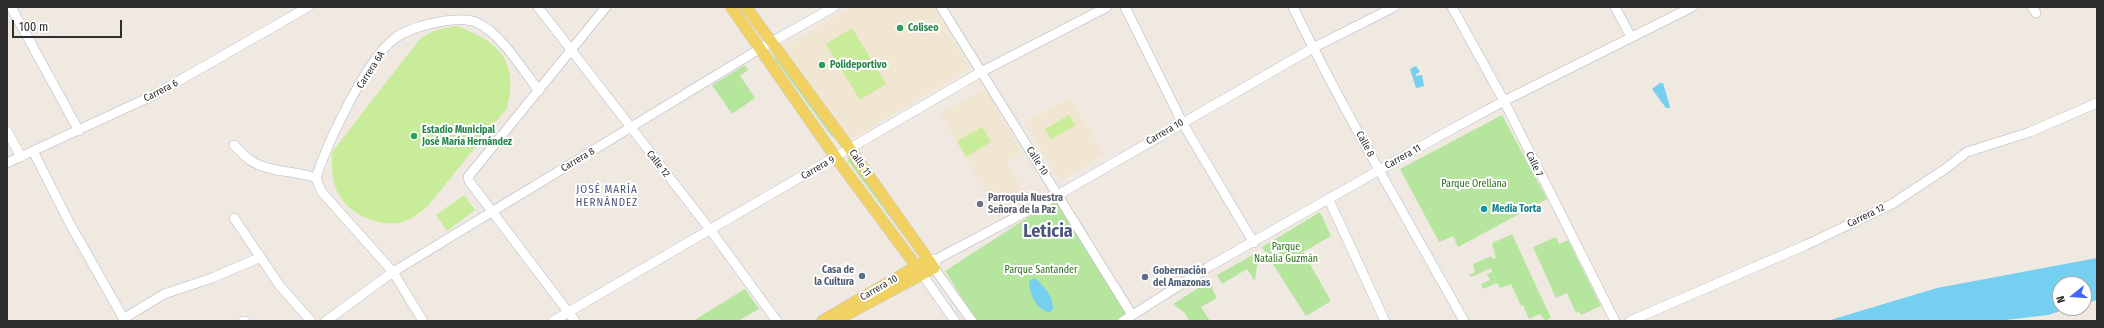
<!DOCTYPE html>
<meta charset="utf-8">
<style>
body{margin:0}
#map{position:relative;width:2104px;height:328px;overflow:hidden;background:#efe9e1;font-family:"Fira Sans Condensed",sans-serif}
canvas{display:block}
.frame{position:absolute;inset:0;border:8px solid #2e2e2e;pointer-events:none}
.north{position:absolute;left:2052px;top:276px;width:40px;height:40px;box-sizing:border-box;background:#fff;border:1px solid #ababab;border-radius:50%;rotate:253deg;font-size:11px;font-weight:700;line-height:16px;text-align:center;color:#2e2e2e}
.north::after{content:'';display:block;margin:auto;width:14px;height:18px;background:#4264fb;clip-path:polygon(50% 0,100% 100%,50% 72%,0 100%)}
.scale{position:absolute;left:12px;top:20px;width:110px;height:18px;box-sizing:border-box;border:2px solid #2e2e2e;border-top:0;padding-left:5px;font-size:12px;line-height:14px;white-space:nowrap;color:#2e2e2e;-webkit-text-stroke:3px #fff;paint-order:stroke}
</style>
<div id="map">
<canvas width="2104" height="328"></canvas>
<div class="frame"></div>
<div class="north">N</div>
<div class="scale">100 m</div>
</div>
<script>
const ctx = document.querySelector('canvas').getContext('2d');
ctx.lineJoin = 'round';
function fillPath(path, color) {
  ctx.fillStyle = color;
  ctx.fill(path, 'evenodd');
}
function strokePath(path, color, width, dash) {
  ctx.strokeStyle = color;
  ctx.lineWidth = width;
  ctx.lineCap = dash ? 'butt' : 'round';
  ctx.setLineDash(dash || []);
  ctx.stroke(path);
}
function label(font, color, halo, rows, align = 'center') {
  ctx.font = font + ' "Fira Sans Condensed",sans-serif';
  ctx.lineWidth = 4;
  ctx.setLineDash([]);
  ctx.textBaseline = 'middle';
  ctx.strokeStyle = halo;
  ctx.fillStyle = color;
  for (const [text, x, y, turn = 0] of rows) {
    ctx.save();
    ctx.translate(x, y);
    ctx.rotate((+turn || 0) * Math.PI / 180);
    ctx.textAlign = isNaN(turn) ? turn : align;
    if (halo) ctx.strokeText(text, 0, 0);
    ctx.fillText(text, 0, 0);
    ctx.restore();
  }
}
fillPath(new Path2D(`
 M852 7H934L970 68 850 140 783 48Z
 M985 88 1022 154 1007 162 1029 200 999 217 940 113Z
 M1070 98 1104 154 1060 181 1024 122Z`), '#f0e6d1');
fillPath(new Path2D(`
 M776 55 834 137H832L774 58Z
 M745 65 748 70 740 76 755 98 732 114 712 85Z
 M1502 115 1547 199 1458 247 1453 236 1439 242 1400 169Z
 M849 157 918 255 848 161Z
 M1055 200 1128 314 1118 321H977L945 271Z
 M1320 212 1331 236 1303 252 1331 301 1306 316 1262 247Z
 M1512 234 1551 318 1545 321 1540 314 1529 319 1523 305 1521 306 1511 284 1500 288 1497 283 1483 289 1481 284 1490 280 1487 274 1492 272 1491 268 1471 277 1469 275 1475 272 1473 264 1491 256 1493 259 1496 258 1492 243Z
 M1556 237 1559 244 1568 240 1601 306 1581 315 1579 311 1576 313 1567 293 1556 298 1533 247Z
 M1256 253 1258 256 1255 281 1247 269 1222 284 1217 275Z
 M1211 280 1213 291 1217 298 1201 307 1210 321H1189L1185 313 1173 304Z
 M745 289 759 309 738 321H693Z`), '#b6e59e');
fillPath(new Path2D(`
 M457 26C499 42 519 60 507 108L428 206C420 213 409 221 399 223 375 226 347 213 337 191 331 178 332 166 332 152L419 40C431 30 442 28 457 26Z
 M852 28 886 84 860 100 826 44Z
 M1069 115 1075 126 1051 139 1045 129Z
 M982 127 991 142 966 157 957 141Z
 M464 195 475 210 447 231 436 215Z`), '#c9ec9a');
fillPath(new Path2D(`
 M1416 66 1420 72 1416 74V76L1422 75 1424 86 1416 88 1410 69Z
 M1660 83H1663L1670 107 1669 108H1666L1652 89Z
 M2097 258V300L2084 304V284H2060V308H2070L2048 315 1997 321H1827L1937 288Z
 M1035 278C1044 287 1053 295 1053 309L1050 312C1037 312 1029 292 1029 281Z`), '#75cff0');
const minor = new Path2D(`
 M11 7 79 131
 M538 7 711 231 777 321
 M941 7 1132 315
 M1125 7 1182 122 1254 243
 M1293 7C1345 114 1406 217 1464 321
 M1452 7 1504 101 1615 321
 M1615 7 1631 37
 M2032 7 2036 13
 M7 131 21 157
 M234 145C239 150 244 156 250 160 269 173 294 170 316 178L321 191 393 272 423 321
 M33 151 70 224 125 321
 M7 163 154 95 308 7
 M316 178C327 144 366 60 394 39 407 29 424 25 439 22 450 20 468 18 478 23 501 34 523 70 539 91
 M1330 199V202L1385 321
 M234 218 280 286 311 321
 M928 259H937L1058 195 1313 48 1394 7
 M936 263 934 268 972 321
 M922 274 955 321
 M123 319 164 294 212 278 261 257
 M243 321H245
 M326 321 393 272 761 48 834 7
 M553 321 981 72 1107 7
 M575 321 469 181 468 177 606 7
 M1123 321 1210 266 1443 134 1504 101 1692 7
 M1630 321 1806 245 1892 204 1945 169 1967 152 2030 132 2097 103`);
const major = new Path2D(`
 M731 7 836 158 922 274
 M746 7 850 149 934 268 835 321
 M822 321 922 263`);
strokePath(minor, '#b4b7c1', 10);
strokePath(major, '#c9c9c9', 12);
strokePath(minor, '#fff', 9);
strokePath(major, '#f2d163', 11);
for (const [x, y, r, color] of [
 [900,28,4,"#2e9e5b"],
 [822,65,4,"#2e9e5b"],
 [414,136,4,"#2e9e5b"],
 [980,204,4,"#6b7280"],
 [1484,209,4,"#0f9aa8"],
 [862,276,4,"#5c6f8a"],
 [1145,277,4,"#5c6f8a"]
]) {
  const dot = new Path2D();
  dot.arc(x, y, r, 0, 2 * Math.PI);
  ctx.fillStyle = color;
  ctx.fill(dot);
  strokePath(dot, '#fff', 1.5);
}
label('bold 10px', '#27864d', '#fff', [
 ["Coliseo",908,28],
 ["Polideportivo",830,65],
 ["Estadio Municipal",422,130],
 ["José María Hernández",422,142]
], 'left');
label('10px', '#2e2e2e', '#fff', [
 ["Carrera 6A",371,70,-57],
 ["Carrera 6",161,91,-27],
 ["Carrera 10",1165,132,-30],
 ["Calle 8",1365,144,62],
 ["Carrera 11",1403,157,-29],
 ["Carrera 8",578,160,-31],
 ["Calle 10",1037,161,58],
 ["Calle 11",860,163,55],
 ["Calle 12",658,164,52],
 ["Calle 7",1534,164,64],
 ["Carrera 9",818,168,-30],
 ["Carrera 12",1866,216,-26],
 ["Carrera 10",879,288,-30]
]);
label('10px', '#2c6e1b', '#fff', [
 ["Parque Orellana",1474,184],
 ["Parque",1286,247],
 ["Natalia Guzmán",1286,259],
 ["Parque Santander",1041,270]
]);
label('bold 10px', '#5b616d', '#fff', [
 ["Parroquia Nuestra",988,198],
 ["Señora de la Paz",988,210]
], 'left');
label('bold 10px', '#0d838f', '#fff', [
 ["Media Torta",1492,209]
], 'left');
label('bold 10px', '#4e5e75', '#fff', [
 ["Casa de",854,270],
 ["la Cultura",854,282],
 ["Gobernación",1153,271,"left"],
 ["del Amazonas",1153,283,"left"]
], 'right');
ctx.letterSpacing = '1px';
label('11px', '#4d5680', '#fff', [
 ["JOSÉ MARÍA",607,190],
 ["HERNÁNDEZ",607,203]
]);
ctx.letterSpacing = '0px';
label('bold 18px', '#4d5680', '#fff', [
 ["Leticia",1048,232]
]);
</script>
